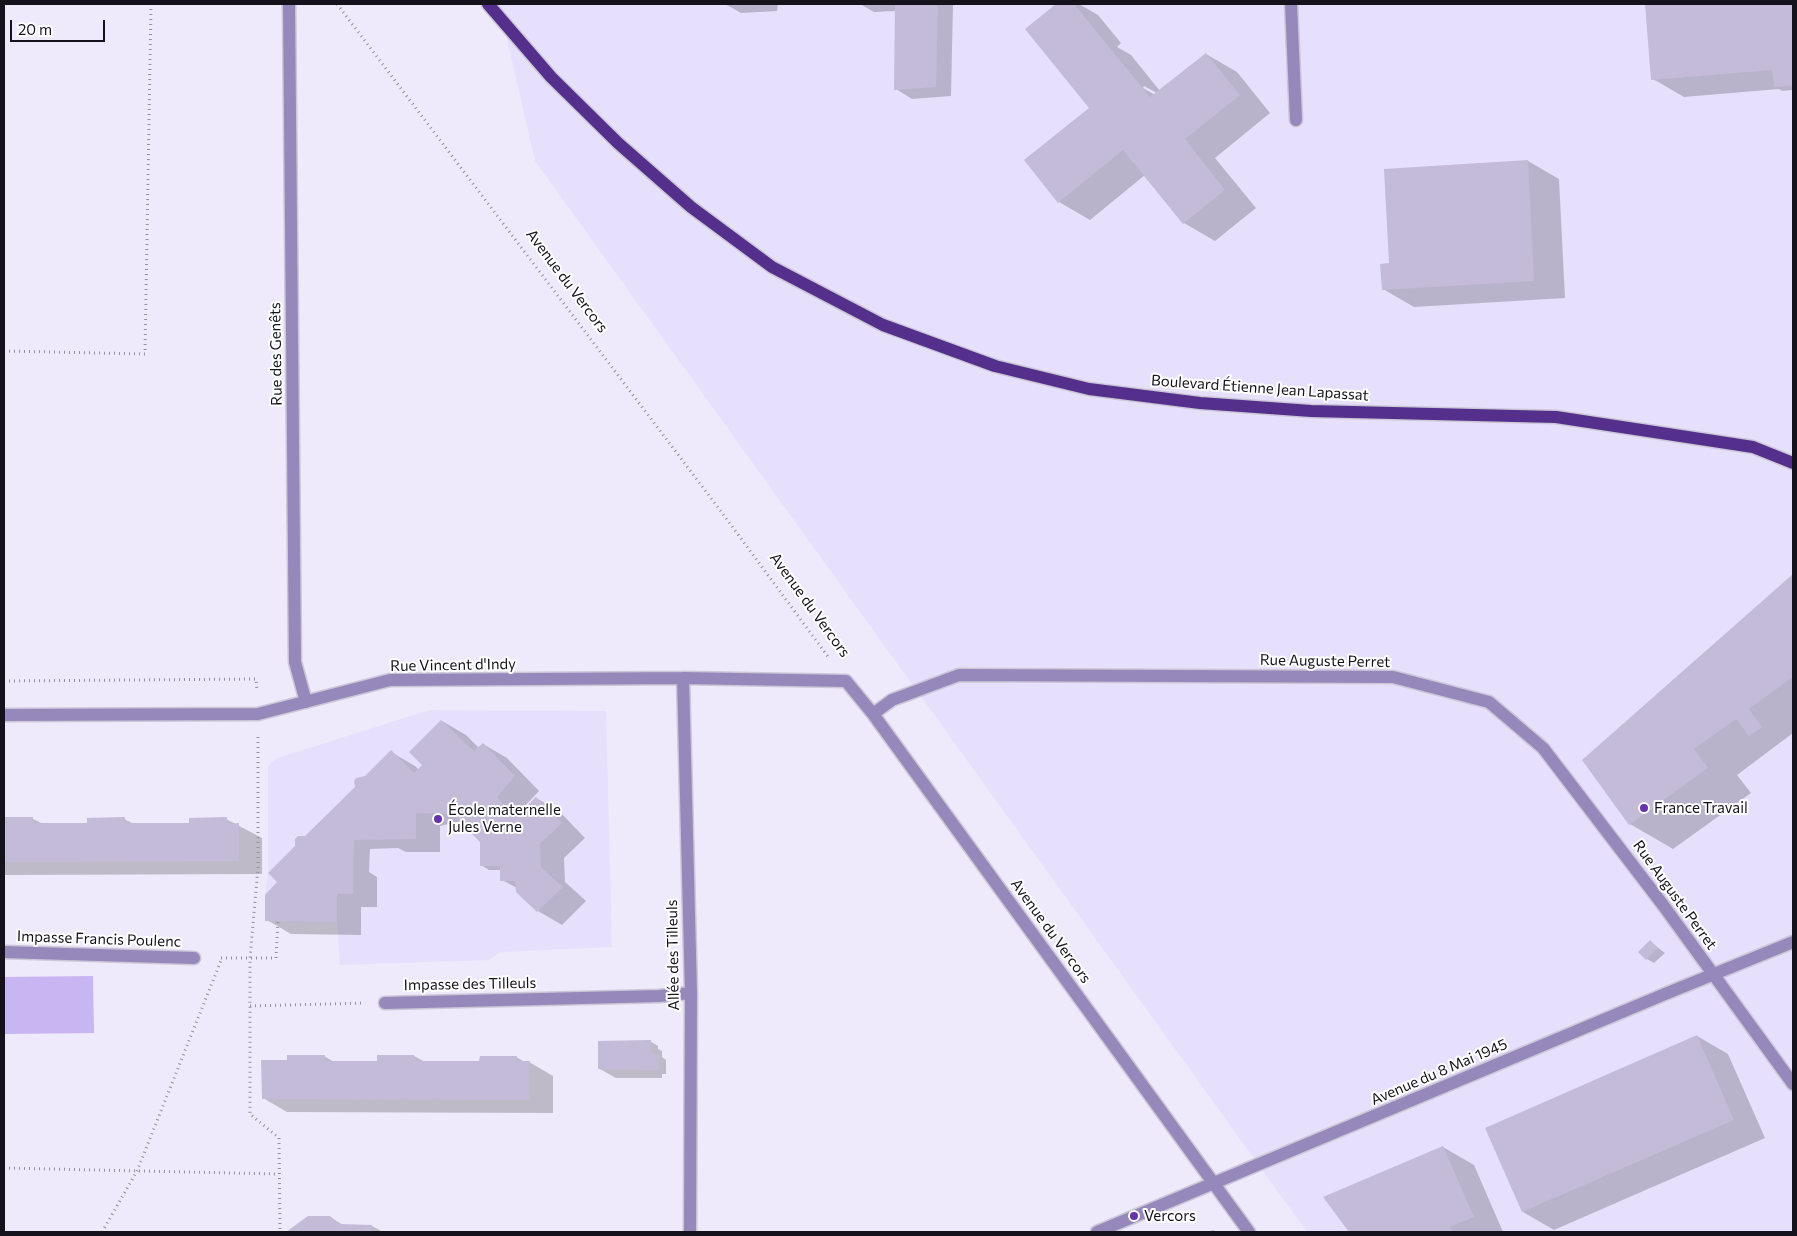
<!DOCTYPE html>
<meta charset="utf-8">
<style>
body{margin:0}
#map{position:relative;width:1797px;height:1236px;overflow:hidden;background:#eee9fb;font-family:Commissioner,sans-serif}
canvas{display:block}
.frame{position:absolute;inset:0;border:5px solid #15121c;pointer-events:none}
.scale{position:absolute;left:10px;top:20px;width:95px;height:22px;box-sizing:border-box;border:2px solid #15121c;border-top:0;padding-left:6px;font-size:15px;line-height:18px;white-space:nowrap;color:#15121c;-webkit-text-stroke:4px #fff;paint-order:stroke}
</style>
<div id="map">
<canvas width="1797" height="1236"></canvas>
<div class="frame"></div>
<div class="scale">20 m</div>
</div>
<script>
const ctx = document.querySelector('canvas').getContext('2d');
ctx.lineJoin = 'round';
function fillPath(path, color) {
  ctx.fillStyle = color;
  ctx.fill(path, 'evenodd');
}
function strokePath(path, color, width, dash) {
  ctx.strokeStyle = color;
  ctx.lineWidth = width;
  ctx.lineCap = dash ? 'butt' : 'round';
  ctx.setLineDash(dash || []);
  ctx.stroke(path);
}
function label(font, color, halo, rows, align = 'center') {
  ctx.font = font + ' Commissioner,sans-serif';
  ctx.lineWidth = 4;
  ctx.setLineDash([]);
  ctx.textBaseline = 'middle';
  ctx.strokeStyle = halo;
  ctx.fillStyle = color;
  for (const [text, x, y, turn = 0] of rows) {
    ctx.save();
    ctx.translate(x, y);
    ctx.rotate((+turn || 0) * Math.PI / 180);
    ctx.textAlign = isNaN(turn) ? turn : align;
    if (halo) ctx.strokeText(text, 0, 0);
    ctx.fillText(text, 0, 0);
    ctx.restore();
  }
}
fillPath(new Path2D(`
 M499 4H1793V1232H1307L535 161Z
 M430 710 606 711 612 947 501 952 489 960 340 965 337 922 265 921V895L268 873V766L277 758Z`), '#e7e0fd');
fillPath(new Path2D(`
 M93 976 94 1033 4 1034V977Z`), '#c7b6f1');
fillPath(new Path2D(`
 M725 4H778L777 11 741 13Z
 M860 4H950L953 5 951 96 912 99 896 89V11L874 12Z
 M1058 4H1079L1098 15 1121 43 1117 47 1131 55 1160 91 1206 54 1237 72 1270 113 1215 158 1256 208 1215 241 1184 223 1145 175 1090 220 1059 202 1091 108 1026 29ZM1144 86 1157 93 1155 95 1143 88Z
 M1646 4H1793V90L1782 91 1779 89 1684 97 1653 79Z
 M1528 161 1559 179 1565 298 1414 307 1383 289 1391 264Z
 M1793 576V733L1737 775 1751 793 1673 849 1630 824 1584 761Z
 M442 721 466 735 479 748 483 744 507 758 539 791 521 810 523 812 536 798 560 812 585 838 564 858 565 882 586 901 562 925 538 911 517 891V888L502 880V870H489L481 865V842L461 821 440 826V852H406L398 848 370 849 369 872 377 877V907H361V935L291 934 267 920 279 882 306 837 391 752 415 766 419 770 424 765Z
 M4 819H33L43 824H88L124 819 134 824H190L226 819 262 838V874L4 875Z
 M1650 942 1665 953 1654 963 1647 959Z
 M1697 1036 1728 1054 1765 1138 1554 1230 1523 1212Z
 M650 1041 658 1046V1049L662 1051V1057L666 1060V1074H662V1078H616L600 1069Z
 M324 1056 334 1062H378L414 1056 425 1062H480L516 1057 525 1062H529L553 1076V1113L287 1112 263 1098 288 1061Z
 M1443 1147 1474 1165 1503 1232H1351L1325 1198Z
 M308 1217H330L343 1225 372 1226 383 1232H288Z
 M1213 1230 1217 1232H1207Z`), '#0003');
fillPath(new Path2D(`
 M895 4H938L936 87 894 90Z
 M1056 4H1074L1150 97 1206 53 1240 95 1185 139 1225 190 1183 224 1123 150 1058 203 1024 160 1089 108 1025 29Z
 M1645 4H1793V86L1774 87 1772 70 1651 80Z
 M1528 160 1534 281 1382 290 1380 264 1389 263 1384 169Z
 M1793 574V677L1749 709 1762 727 1749 736 1736 719 1694 749 1708 768 1629 825 1582 760Z
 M441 720 474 751 483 743 515 776 497 797 517 816 536 797 562 823 540 844 541 867 563 887 537 912 516 892 515 881H500V866H480V842L452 814 416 813V839L354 840 353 894H337V922L265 921V895L277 882 268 873 295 846V839L298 836H305L355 787 354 781 356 778 365 776 391 750 414 773 422 765 409 752Z
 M4 817H33V823H87V818L125 817V823H189V818L227 817V824L239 823V861L4 862Z
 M1650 940 1658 948 1646 960 1638 952Z
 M1697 1035 1734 1120 1522 1212 1485 1128Z
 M651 1040V1053L659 1054V1070L598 1069V1041Z
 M287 1055H325L324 1061H377V1055H414L415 1061H479L480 1056H517V1061H530L529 1100 262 1099 261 1060H287Z
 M1443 1146 1474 1217 1450 1227 1454 1232H1349L1323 1197Z
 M308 1216H330L339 1224 372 1225V1232H286Z`), '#c3bbd7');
const street = new Path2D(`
 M289 4 295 662 306 702
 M1291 4 1296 120
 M683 678 691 993 690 1232
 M873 714 892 700 959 675 1393 677 1489 702 1543 748 1663 905 1793 1084
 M4 715 258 714 390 680 683 678 846 681 873 714 1249 1232
 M4 952 194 958
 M385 1003 659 996 691 993
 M1097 1232 1665 994 1793 942`);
const primary = new Path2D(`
 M488 4 551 77 618 143 691 207 772 267 883 325 995 366 1089 389 1200 403 1311 411 1556 417 1753 447 1793 463`);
strokePath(street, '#cbc7d7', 15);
strokePath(primary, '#cbc7d7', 15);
strokePath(new Path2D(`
 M337 4 720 510 829 658
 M4 351 145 354 151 4
 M4 681 256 679 257 691
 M258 737V868L250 958V1114L279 1138 280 1232
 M221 958H276L278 921
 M250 1006 365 1003
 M4 1168 279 1174
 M102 1232 137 1171 222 958`), '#94909e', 3, [1, 4]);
strokePath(street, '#9788bb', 12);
strokePath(primary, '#54308c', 12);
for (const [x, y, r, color] of [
 [1644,808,5,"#6534ab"],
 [438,819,5,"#6534ab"],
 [1134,1216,5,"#6534ab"]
]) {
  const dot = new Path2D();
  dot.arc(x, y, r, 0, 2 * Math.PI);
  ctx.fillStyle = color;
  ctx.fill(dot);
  strokePath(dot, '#fff', 2);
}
label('15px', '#15121c', '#fff', [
 ["Avenue du Vercors",567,281,53],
 ["Rue des Genêts",276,354,-91],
 ["Boulevard Étienne Jean Lapassat",1260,388,4],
 ["Avenue du Vercors",810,605,54],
 ["Rue Auguste Perret",1325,661,1],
 ["Rue Vincent d'Indy",453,665,-1],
 ["Rue Auguste Perret",1675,895,54],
 ["Avenue du Vercors",1051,931,54],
 ["Impasse Francis Poulenc",99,939,2],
 ["Allée des Tilleuls",673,955,-91],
 ["Impasse des Tilleuls",470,984,-1],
 ["Avenue du 8 Mai 1945",1439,1072,-23]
]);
label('15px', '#15121c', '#fff', [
 ["France Travail",1654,808],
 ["École maternelle",448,810],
 ["Jules Verne",448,827],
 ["Vercors",1144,1216]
], 'left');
</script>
